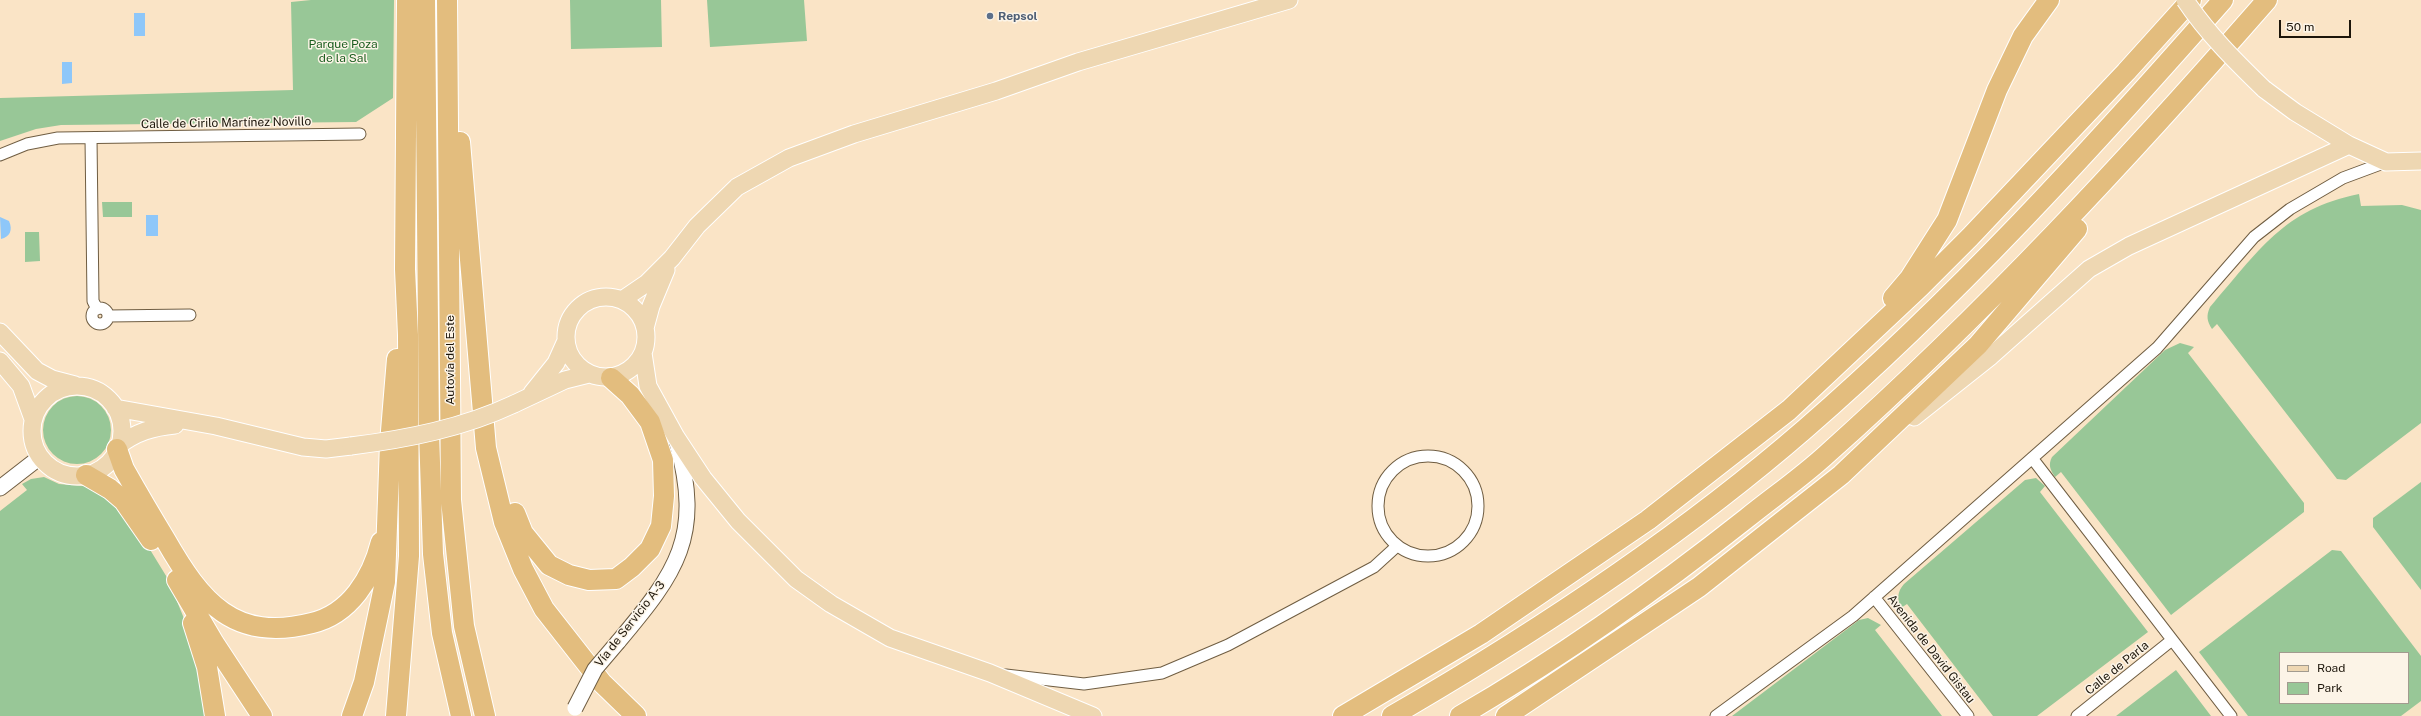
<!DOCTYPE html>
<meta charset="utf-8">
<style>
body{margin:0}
#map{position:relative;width:2421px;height:716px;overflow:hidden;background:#fae4c6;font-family:"Public Sans",sans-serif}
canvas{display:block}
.legend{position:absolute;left:2279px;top:652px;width:130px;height:52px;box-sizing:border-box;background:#fcf4e7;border:1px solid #a29b8f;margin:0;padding:5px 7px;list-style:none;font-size:12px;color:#1c150a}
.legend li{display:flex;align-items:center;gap:8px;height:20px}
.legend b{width:20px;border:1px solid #a29b8f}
.scale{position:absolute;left:2279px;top:20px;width:72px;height:18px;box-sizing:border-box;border:2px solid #1c150a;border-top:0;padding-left:5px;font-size:12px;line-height:14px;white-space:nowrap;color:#1c150a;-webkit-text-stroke:3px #fcf4e7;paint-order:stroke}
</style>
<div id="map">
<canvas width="2421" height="716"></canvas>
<ul class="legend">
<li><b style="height:5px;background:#eed7b2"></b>Road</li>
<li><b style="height:11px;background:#98c797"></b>Park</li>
</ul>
<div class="scale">50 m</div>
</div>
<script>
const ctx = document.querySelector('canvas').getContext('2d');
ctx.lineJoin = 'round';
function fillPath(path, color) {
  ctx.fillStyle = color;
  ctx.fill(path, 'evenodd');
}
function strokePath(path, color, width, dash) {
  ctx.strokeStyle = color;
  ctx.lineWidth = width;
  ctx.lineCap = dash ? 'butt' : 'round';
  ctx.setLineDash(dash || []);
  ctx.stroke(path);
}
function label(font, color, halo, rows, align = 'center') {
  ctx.font = font + ' "Public Sans",sans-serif';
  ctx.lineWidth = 3;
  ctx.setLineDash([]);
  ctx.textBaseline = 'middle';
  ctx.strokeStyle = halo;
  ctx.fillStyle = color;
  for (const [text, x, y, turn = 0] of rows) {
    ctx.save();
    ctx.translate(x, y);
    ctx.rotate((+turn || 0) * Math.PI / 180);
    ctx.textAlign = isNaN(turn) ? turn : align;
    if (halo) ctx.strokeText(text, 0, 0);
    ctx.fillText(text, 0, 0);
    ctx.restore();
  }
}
fillPath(new Path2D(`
 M311 0H394L393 98 356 122 61 125 36 129 0 141V98L293 90 291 2Z
 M570 0H661L662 47 571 49Z
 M707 0H804L807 41 710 47Z
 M2359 194 2361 206 2402 205 2421 210V423L2346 480 2337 479 2217 324 2212 329C2207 321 2206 316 2210 307 2258 252 2283 209 2359 194Z
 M102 202H132V217H103Z
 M25 232H39L40 261 25 262Z
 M2180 343 2194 347 2188 353 2304 503V512L2171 615 2061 472 2055 477C2050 469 2048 465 2052 457L2165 350Z
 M43 430a34 34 0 1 1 68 0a34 34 0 1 1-68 0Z
 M44 477 59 484 94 487 122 504 168 579 185 621 196 658 205 716H0V511L27 490 22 484 31 479Z
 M2036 478 2045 486 2040 492 2148 632 2037 716H1993L1907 604 1901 608C1897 599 1897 592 1904 584L2025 480Z
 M2421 482V590L2373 527V518Z
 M2332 550 2341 551 2421 656V701L2401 716H2248L2199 652ZM2280 653H2408V703H2280Z
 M1868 618 1881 625 1875 630 1942 716H1732L1859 620Z
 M2176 670 2211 716H2116Z`), '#98c797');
fillPath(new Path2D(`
 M134 13H145V36H134Z
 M62 62H72V83L62 84Z
 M146 215H158V236H146Z
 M0 217 9 221C13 230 10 237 1 239Z`), '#8ec7f9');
const street = new Path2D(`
 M91 138 93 301 97 309
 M0 155 27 144 58 138 360 134
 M92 316a8 8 0 1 1 16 0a8 8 0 1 1-16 0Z
 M108 316 190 315
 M1378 506a50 50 0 1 1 100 0a50 50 0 1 1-100 0Z
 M2032 458 2231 716
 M1874 597 1968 716
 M1006 675 1084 684 1162 673 1228 645 1374 567 1397 546
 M1716 716 1853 616 2157 348 2254 237 2290 209 2343 178 2386 162
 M2077 716 2172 640`);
const secondary = new Path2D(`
 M0 488 40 457
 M618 642C677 572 703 536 677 443`);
const primary = new Path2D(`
 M2264 89 2295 112 2349 145 2386 162 2421 161
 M566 337a40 40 0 1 1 80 0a40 40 0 1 1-80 0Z
 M622 300 647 283 672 258 697 226 737 187 789 158 854 134 996 91 1078 62 1289 0
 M645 328 651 306 666 270
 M0 332 37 371 52 379 75 385
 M643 353 648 386 676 437 703 478 738 521 796 579 831 604 890 638 990 673 1093 716
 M0 361 21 386 33 419
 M32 431a45 45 0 1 1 90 0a45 45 0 1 1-90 0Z
 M532 393 556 363 565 343
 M514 404 565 380 589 374
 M115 408 216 426 303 447 326 449 351 446
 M1914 417 1991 356 2089 269 2129 246 2349 145
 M118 446C136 432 153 427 175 425`);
const highway = new Path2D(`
 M425 0 429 432 433 554 442 633 461 716
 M447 0 451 500 464 626 485 716
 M460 142 486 448 504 522 523 569 544 609 602 683 636 716
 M1893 298 1910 278 1947 220 1997 90 2023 36 2049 0
 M117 449 124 469C137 492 151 516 165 539 201 602 234 643 312 623 350 614 372 578 381 542
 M86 475 110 489 124 501 151 540
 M515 513 523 533 549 565 569 575 589 580 616 579 632 567 650 549 661 526 664 496 663 460 650 422 630 395 611 378
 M177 580 214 643 262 716
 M193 623 207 667 215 716
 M352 716 364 682 385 582 390 443 397 359
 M396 716 409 556 408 335 405 269 407 0
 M1343 716 1481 634 1648 520 1789 410 1920 287 1970 237 2126 72 2191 0
 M1392 716C1537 632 1678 539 1805 429 1956 298 2091 150 2223 0
 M1460 716C1560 658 1656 590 1747 518 1773 497 1802 477 1827 454 1985 313 2128 159 2267 0
 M1506 716 1699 587 1841 475 1978 345 2077 229`);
strokePath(street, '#6f5d42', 13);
strokePath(secondary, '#6f5d42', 17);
strokePath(primary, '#fff', 19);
strokePath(highway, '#fff', 22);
strokePath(street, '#fff', 11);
strokePath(secondary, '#fff', 15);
strokePath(primary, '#eed7b2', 17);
strokePath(highway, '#e3bd7e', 20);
const secondaryBridge = new Path2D(`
 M575 708 595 669 618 642`);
const primaryBridge = new Path2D(`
 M2185 0C2207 33 2235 61 2264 89
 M351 446C407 439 463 428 514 404`);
strokePath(secondaryBridge, '#6f5d42', 17, []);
strokePath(primaryBridge, '#fff', 19, []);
strokePath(secondaryBridge, '#fff', 15);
strokePath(primaryBridge, '#eed7b2', 17);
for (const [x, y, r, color] of [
 [990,16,4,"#5c6f8a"]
]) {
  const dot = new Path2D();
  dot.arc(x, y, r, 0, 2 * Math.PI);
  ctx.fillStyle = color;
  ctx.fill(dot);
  strokePath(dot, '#fcf4e7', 1.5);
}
label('bold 12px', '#4e5e75', '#fcf4e7', [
 ["Repsol",998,16]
], 'left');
label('12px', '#1c5e20', '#fcf4e7', [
 ["Parque Poza",343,44],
 ["de la Sal",343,58]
]);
label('12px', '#1c150a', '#fcf4e7', [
 ["Calle de Cirilo Martínez Novillo",226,123,-1],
 ["Autovía del Este",450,360,-90],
 ["Vía de Servicio A-3",630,624,-52],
 ["Avenida de David Gistau",1931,649,52],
 ["Calle de Parla",2117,668,-39]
]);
</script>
